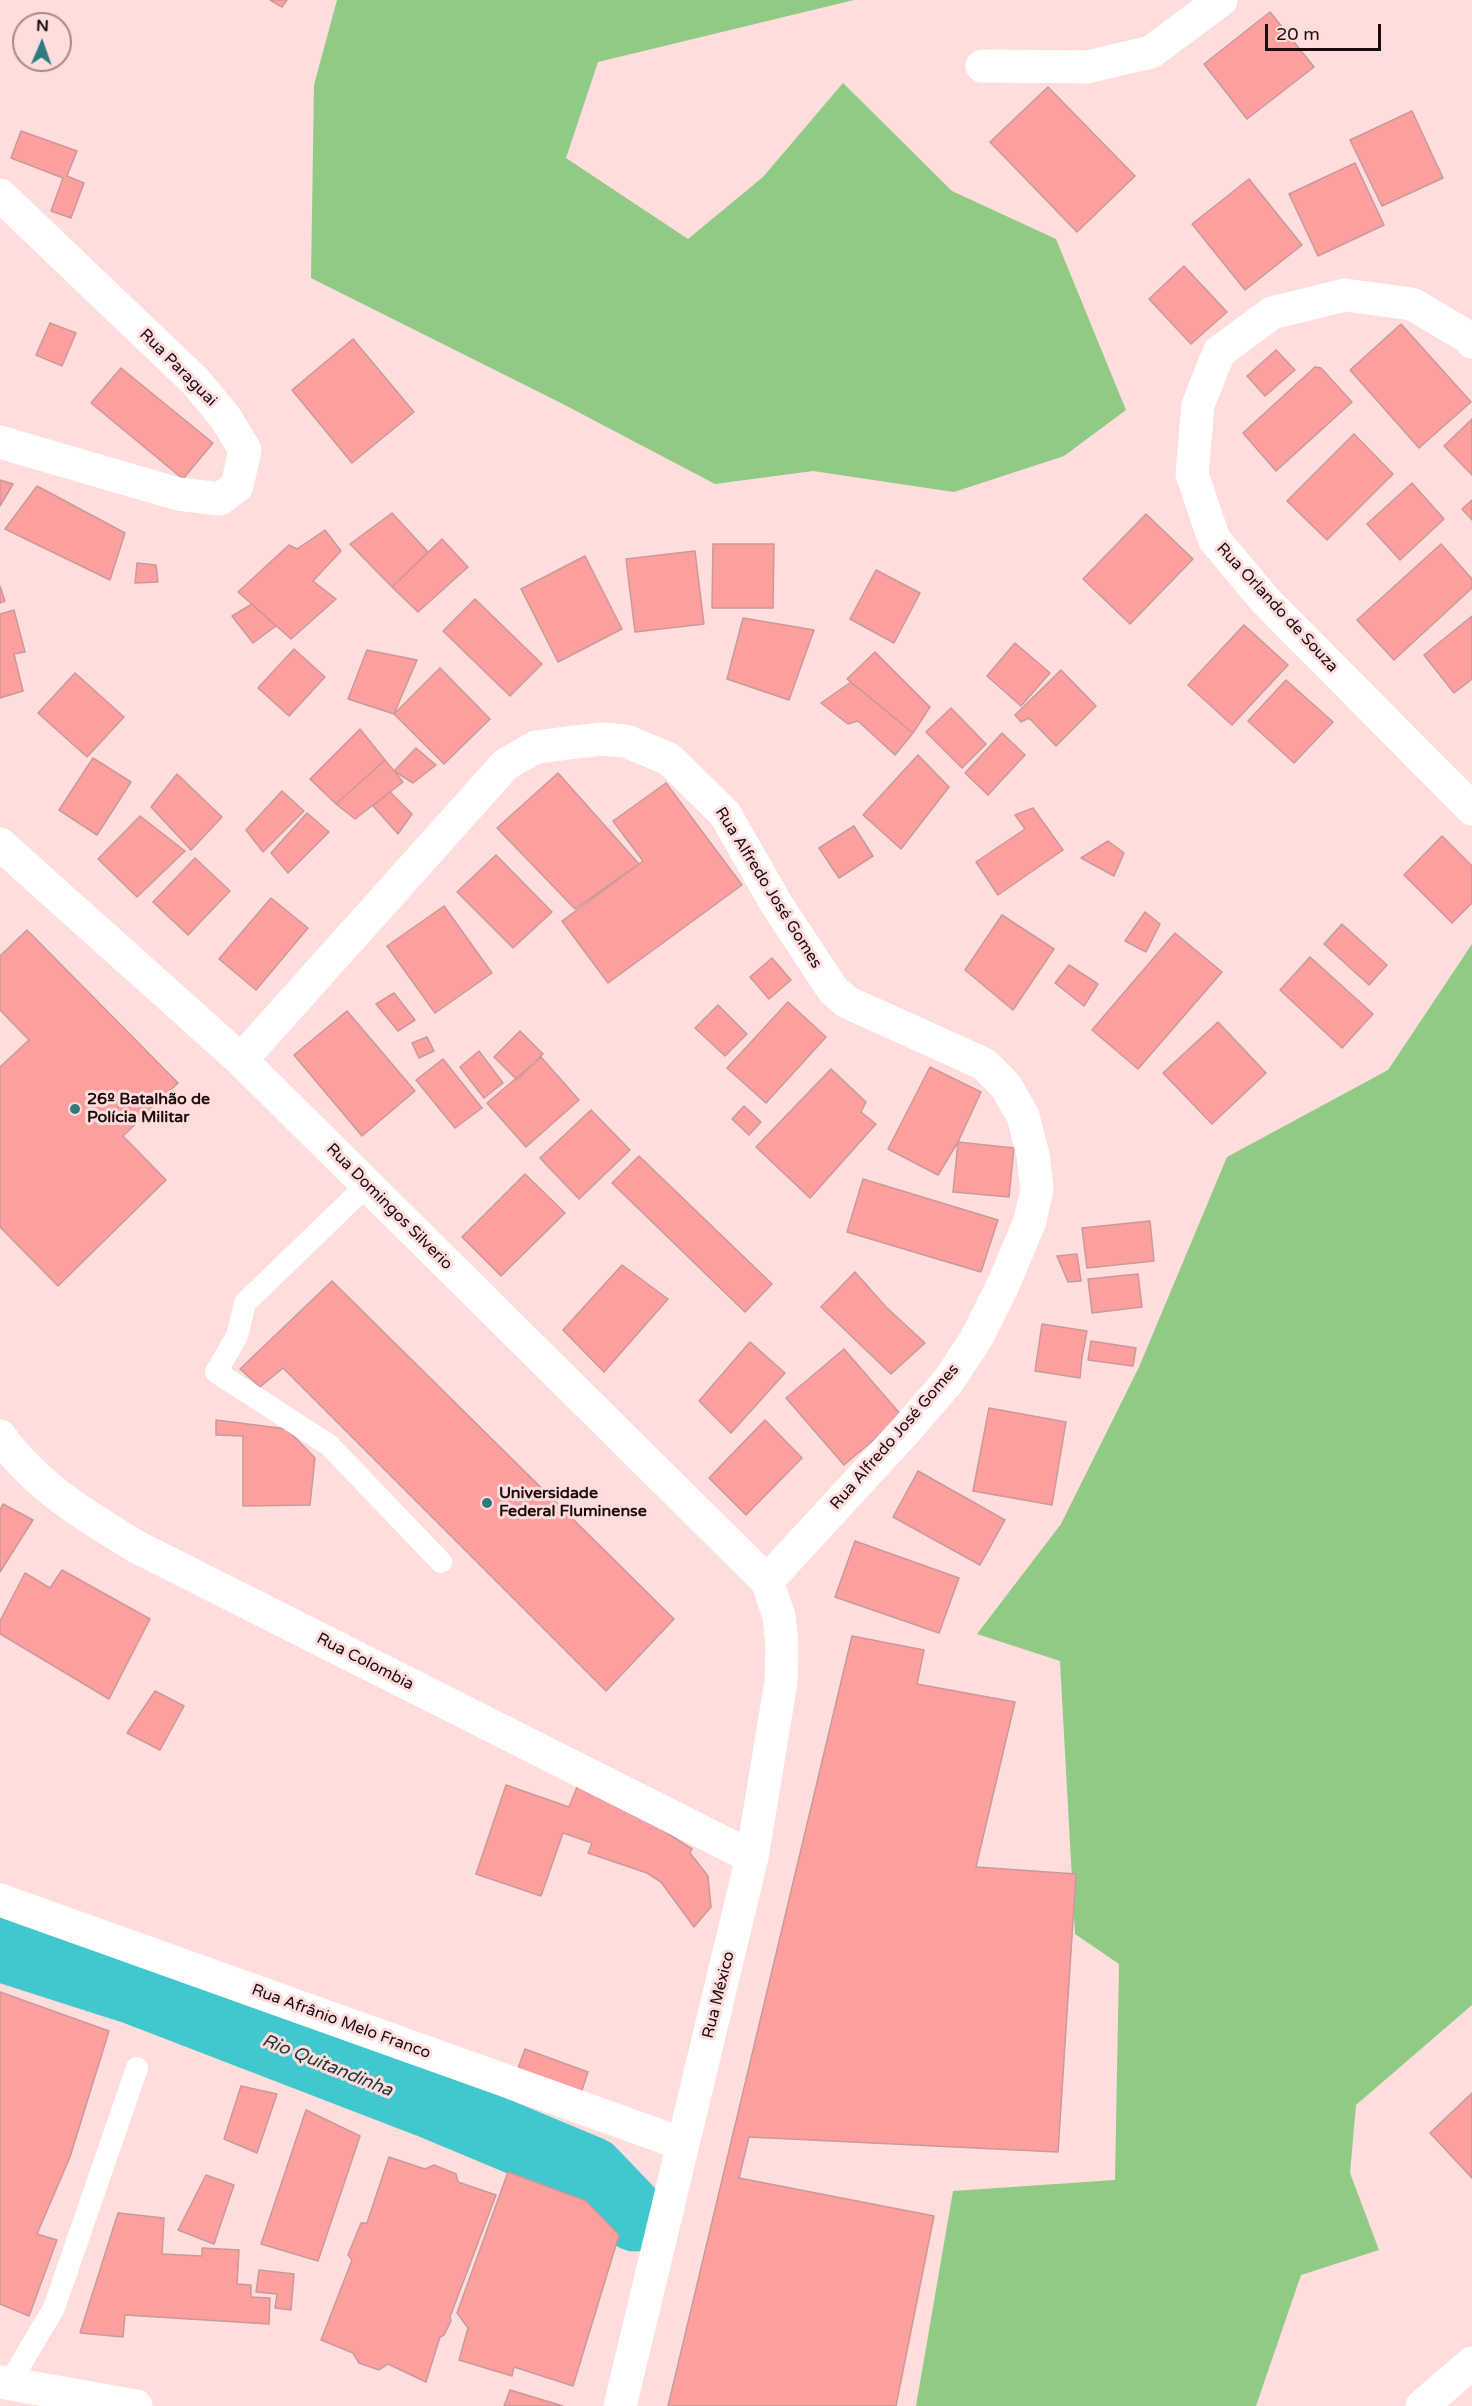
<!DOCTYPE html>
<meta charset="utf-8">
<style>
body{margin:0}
#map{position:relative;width:1472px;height:2406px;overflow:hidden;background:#fedddc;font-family:"Varela Round",sans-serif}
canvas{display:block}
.north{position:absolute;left:12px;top:12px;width:60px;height:60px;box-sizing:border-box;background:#fedddc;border:2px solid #a48989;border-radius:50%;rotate:2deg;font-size:16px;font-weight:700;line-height:24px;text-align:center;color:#1d0c0c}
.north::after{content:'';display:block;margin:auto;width:21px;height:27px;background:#317b7e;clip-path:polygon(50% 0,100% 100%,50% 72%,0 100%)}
.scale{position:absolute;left:1265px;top:24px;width:116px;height:27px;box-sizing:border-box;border:3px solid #1d0c0c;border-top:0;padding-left:8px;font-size:18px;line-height:21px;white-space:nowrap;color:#1d0c0c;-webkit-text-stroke:4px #fedddc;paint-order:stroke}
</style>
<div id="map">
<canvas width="1472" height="2406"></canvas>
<div class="north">N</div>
<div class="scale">20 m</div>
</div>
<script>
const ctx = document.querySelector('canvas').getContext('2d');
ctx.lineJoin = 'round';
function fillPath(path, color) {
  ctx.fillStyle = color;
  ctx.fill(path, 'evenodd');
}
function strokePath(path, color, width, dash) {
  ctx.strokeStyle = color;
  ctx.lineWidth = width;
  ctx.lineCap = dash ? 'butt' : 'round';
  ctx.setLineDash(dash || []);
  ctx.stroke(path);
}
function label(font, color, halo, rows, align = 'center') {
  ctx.font = font + ' "Varela Round",sans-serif';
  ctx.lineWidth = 6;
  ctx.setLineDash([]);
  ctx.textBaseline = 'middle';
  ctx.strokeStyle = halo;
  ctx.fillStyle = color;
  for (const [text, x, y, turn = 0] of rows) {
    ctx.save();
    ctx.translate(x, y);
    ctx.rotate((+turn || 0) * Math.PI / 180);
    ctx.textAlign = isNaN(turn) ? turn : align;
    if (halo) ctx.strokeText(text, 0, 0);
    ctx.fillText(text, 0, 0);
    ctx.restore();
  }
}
fillPath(new Path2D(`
 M337 0H854L598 62 566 158 688 239 763 177 843 83 952 191 1056 239 1126 410 1064 456 954 492 813 471 715 484 561 403 311 278 314 85Z
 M1472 944V2005L1356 2105 1350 2173 1379 2250 1301 2275 1256 2406H916L953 2191 1115 2180 1119 1964 1075 1934 1060 1661 977 1634 1061 1524 1139 1367 1227 1157 1388 1070Z`), '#91ca84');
strokePath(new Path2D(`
 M0 1947 137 1991 428 2103 591 2171 635 2217`), '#41c8ce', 69);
const building = new Path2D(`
 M270 0H287L282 7Z
 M1270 12 1314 67 1247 119 1204 64Z
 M1048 87 1135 176 1077 232 990 142Z
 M1412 111 1443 178 1382 206 1350 140Z
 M21 131 77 151 67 176 84 183 71 218 51 211 63 178 11 158Z
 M1355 163 1384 225 1318 256 1289 194Z
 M1249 179 1302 245 1245 290 1192 224Z
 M1184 266 1227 312 1191 344 1149 299Z
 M50 323 76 333 62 366 36 355Z
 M1401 324 1471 402 1419 448 1350 370Z
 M353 339 414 412 352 463 292 390Z
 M1276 350 1295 370 1265 396 1247 376Z
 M1315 367 1321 368 1352 402 1276 471 1243 433Z
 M121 368 213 443 183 479 91 403Z
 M1472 419V475L1444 446Z
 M1354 434 1393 474 1327 540 1287 501Z
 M0 480 13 484 0 506Z
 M1412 483 1444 519 1400 560 1367 524Z
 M37 486 125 533 110 580 5 529Z
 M1472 500V520L1462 509Z
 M392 513 428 552 392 587 350 544Z
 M1146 514 1193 559 1130 624 1083 579Z
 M325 530 341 551 313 581 336 599 291 639 238 592 289 545 297 549Z
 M442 539 468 567 418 612 392 587Z
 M713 544H774L773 608H712Z
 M1441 544 1472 579V588L1394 660 1357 620Z
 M695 551 704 624 635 632 626 559Z
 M585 556 622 629 558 662 521 589Z
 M137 563 156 565 158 582 135 583Z
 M876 570 920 593 894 643 850 619Z
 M0 586 5 601 0 603Z
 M475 599 542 664 510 696 443 631Z
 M252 604 276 626 253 643 232 616Z
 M14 610 25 652 14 654 23 691 0 698V614Z
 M1472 616V679L1454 693 1424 655Z
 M743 618 814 630 789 700 727 679Z
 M1244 625 1288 665 1232 725 1188 685Z
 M1015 643 1050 673 1021 706 987 676Z
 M294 649 325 677 289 716 258 688Z
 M367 650 417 660 394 714 348 699Z
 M875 652 930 707 913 733 847 679Z
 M440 668 490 719 444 764 394 714Z
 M1061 670 1096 706 1056 746 1029 718 1021 722 1015 715Z
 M75 673 124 717 87 757 38 713Z
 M1286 680 1333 722 1294 763 1248 721Z
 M851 682 913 733 895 755 858 721 848 724 821 703Z
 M951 708 986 744 962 768 926 732Z
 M360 729 385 760 336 804 310 779Z
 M1002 733 1025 755 988 795 965 773Z
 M416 748 436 765 413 783 394 771Z
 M918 755 949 787 901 849 863 815Z
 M93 758 131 782 97 835 59 810Z
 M385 760 403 782 355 819 336 804Z
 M558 773 639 864 575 909 497 828Z
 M177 774 222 817 191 850 151 807Z
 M666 783 742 885 608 983 562 921 643 861 613 821Z
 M282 791 304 811 263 852 246 830Z
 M390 792 412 814 398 834 373 806Z
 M1033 808 1063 850 998 895 976 862 1025 829 1015 815Z
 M307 813 329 832 288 873 271 853Z
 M140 816 185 851 137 897 98 859Z
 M854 826 873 856 839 878 819 848Z
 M1442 836 1472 866V903L1452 923 1404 875Z
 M1108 841 1124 853 1114 876 1081 858Z
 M496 855 552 912 513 948 457 892Z
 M195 858 230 891 188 935 153 902Z
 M271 898 308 928 256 990 219 959Z
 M444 906 492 973 435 1013 387 946Z
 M1145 912 1160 924 1146 952 1125 941Z
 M1002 915 1054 949 1013 1010 965 970Z
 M1342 924 1387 965 1369 985 1324 944Z
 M27 930 178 1083 123 1136 166 1180 58 1286 0 1227V1067L29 1040 0 1010V956Z
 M1175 933 1222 972 1138 1069 1092 1030Z
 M1310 957 1373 1014 1342 1048 1280 990Z
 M772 958 791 980 769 999 750 977Z
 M1069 965 1098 984 1084 1006 1055 983Z
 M394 993 415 1020 398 1031 376 1004Z
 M788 1002 826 1037 766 1103 727 1068Z
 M718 1005 747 1034 725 1056 695 1028Z
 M347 1011 415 1091 362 1136 294 1055Z
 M1218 1022 1266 1073 1212 1124 1163 1073Z
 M520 1031 543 1054 517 1080 494 1057Z
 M427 1037 434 1051 419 1058 412 1043Z
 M479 1051 503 1083 484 1098 460 1067Z
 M541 1057 579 1100 526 1147 487 1103Z
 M443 1059 482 1108 455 1128 416 1080Z
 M930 1067 981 1092 958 1142 938 1175 888 1149Z
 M831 1069 866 1102 861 1112 876 1124 810 1198 756 1147Z
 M744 1106 761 1122 749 1135 732 1119Z
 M591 1110 630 1150 579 1199 540 1158Z
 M958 1142 1014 1148 1009 1197 953 1192Z
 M639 1156 772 1284 745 1312 612 1183Z
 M525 1174 565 1213 501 1276 462 1237Z
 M863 1179 998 1220 981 1272 847 1232Z
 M1150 1221 1154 1261 1087 1268 1082 1228Z
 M1077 1254 1081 1281 1068 1282 1057 1256Z
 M622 1265 668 1299 604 1372 563 1330Z
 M855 1272 886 1307 925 1343 891 1374 821 1307Z
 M1138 1274 1142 1307 1092 1313 1088 1279Z
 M332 1281 674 1619 606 1691 283 1368 260 1387 240 1369Z
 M1042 1324 1087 1331 1082 1357 1080 1378 1035 1371Z
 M1091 1341 1136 1348 1133 1366 1088 1360Z
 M750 1342 785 1373 731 1433 699 1401Z
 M844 1349 902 1416 844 1465 786 1398Z
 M989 1408 1066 1422 1052 1505 973 1491Z
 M216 1420 287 1429 315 1458 310 1505 243 1506V1436L216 1435Z
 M765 1420 802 1458 746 1515 709 1478Z
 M918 1471 1005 1520 980 1565 893 1517Z
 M3 1504 33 1520 0 1572V1510Z
 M855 1541 959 1578 939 1633 835 1597Z
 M62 1570 150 1619 109 1699 0 1634V1621L25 1573 50 1588Z
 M852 1636 924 1650 917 1684 1015 1702 976 1867 1076 1874 1058 2152 749 2137 739 2178 934 2216 896 2406H668Z
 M155 1691 184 1706 160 1750 127 1733Z
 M506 1785 569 1807 577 1787 664 1831 692 1849 690 1853 708 1876 711 1907 694 1927 661 1882 647 1873 588 1853 592 1843 563 1833 541 1896 476 1874Z
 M0 1992 109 2031 70 2157 37 2234 57 2240 29 2316 0 2304Z
 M525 2049 588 2072 580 2096 516 2074Z
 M241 2086 277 2094 257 2153 224 2139Z
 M1472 2093V2178L1430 2133Z
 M306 2110 360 2136 318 2261 261 2244Z
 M389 2157 425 2169 434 2165 456 2174 458 2182 496 2195 450 2317 451 2321 444 2335 440 2337 426 2382 388 2364 379 2370 359 2363 353 2353 321 2340 352 2260 348 2255 361 2223H367Z
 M508 2172 586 2201 619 2235 573 2386 514 2367 512 2376 459 2360 468 2328 457 2313Z
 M206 2175 234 2185 214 2244 178 2230Z
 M118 2213 164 2218 162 2254 202 2256V2248L239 2250 237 2284 251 2285V2297L270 2298 269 2324 125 2315 123 2337 80 2333Z
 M259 2270 294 2274 291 2310 275 2308 277 2294 256 2292Z
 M510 2390 563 2406H504Z`);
fillPath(building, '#fe9f9f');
strokePath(building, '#ca9998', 1.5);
strokePath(new Path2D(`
 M367 1185 245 1303 237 1336 216 1372 329 1445 441 1562
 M9 2384 54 2308 137 2068`), '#fff', 22);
strokePath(new Path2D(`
 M982 66 1087 67 1151 52 1221 0
 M0 195 195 381 225 417 245 450 237 486 220 499 178 494 0 442
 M1472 342 1468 337 1412 304 1345 295 1272 313 1219 352 1198 405 1192 474 1214 539 1265 600 1472 809
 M0 844 241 1060 767 1581 779 1616 782 1645 781 1682 752 1857 620 2406
 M241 1060 506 764 536 747 601 739 626 741 669 759 725 814 777 905 833 990 847 1002 984 1064 1006 1086 1023 1116 1033 1155 1037 1189 1030 1221 1003 1285 976 1339 949 1380 907 1429 767 1581
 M0 1436C34 1485 87 1517 137 1547L752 1857
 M0 1900 683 2144`), '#fff', 33);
strokePath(new Path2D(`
 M0 2382 136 2406
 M1422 2406 1472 2363`), '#fff', 33);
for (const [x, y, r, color] of [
 [75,1109,6,"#317b7e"],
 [487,1503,6,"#317b7e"]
]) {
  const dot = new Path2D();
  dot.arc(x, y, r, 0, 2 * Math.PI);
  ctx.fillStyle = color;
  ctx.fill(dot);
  strokePath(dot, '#fedddc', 2);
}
label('16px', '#1d0c0c', '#fedddc', [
 ["Rua Paraguai",178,368,45],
 ["Rua Orlando de Souza",1277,608,47],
 ["Rua Alfredo José Gomes",768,888,58],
 ["Rua Domingos Silverio",389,1207,45],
 ["Rua Alfredo José Gomes",895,1437,-49],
 ["Rua Colombia",365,1662,27],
 ["Rua México",719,1995,-76],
 ["Rua Afrânio Melo Franco",341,2022,20]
]);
label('bold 16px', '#1d0c0c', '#fedddc', [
 ["26º Batalhão de",87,1100],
 ["Polícia Militar",87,1118],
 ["Universidade",499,1494],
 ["Federal Fluminense",499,1512]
], 'left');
label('italic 18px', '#22383a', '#fedddc', [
 ["Rio Quitandinha",327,2066,22]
]);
</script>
